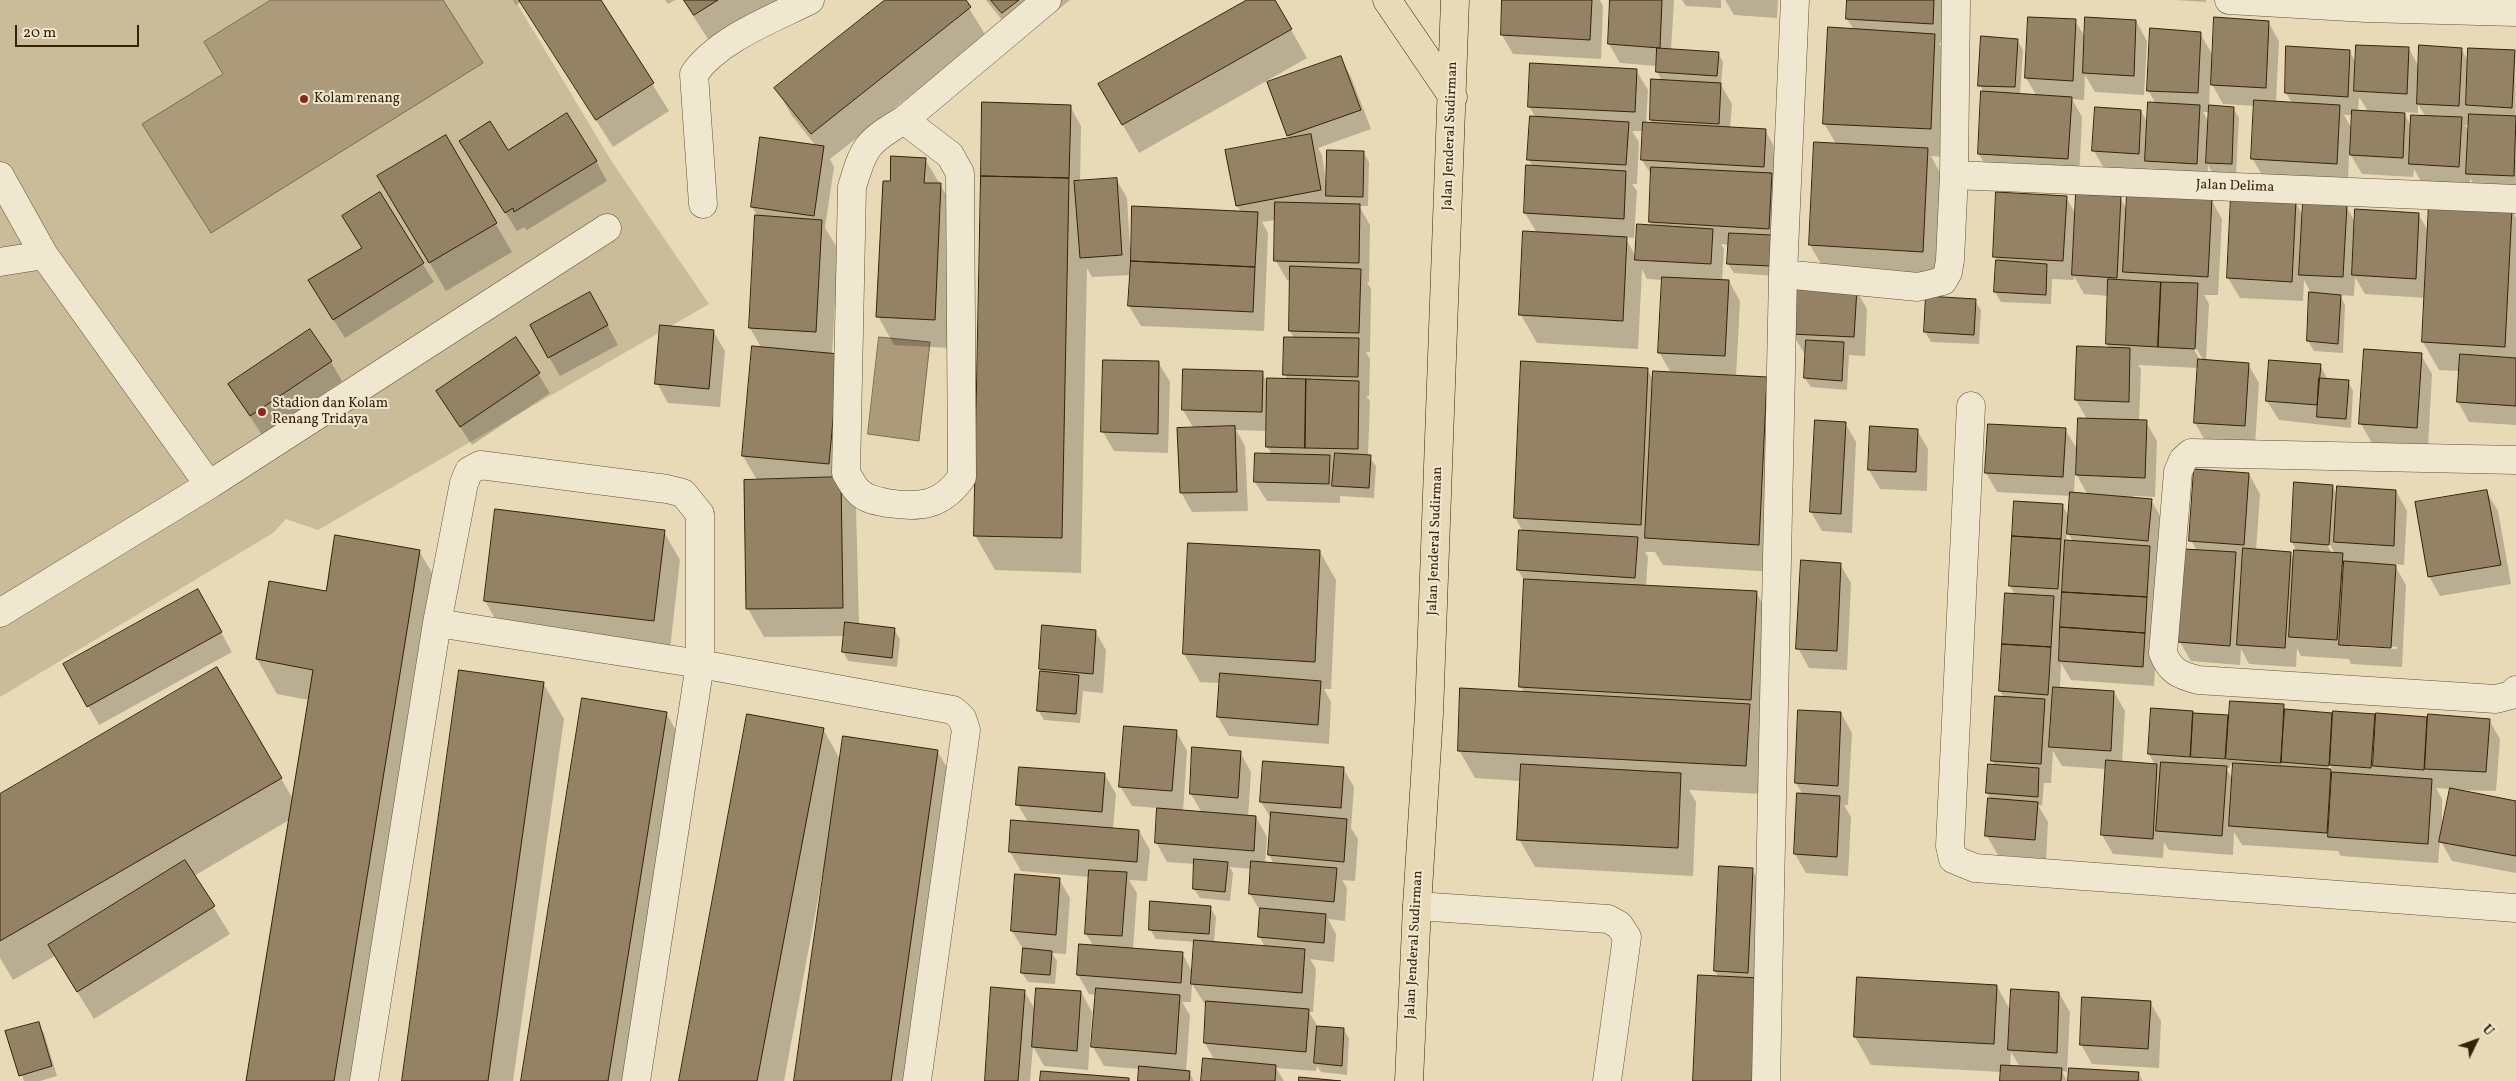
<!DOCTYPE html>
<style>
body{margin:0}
#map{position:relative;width:2516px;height:1081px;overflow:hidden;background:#e8dab7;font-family:Vollkorn,serif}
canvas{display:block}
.north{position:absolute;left:2451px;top:1016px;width:50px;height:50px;-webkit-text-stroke:4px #f0e7d0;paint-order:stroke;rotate:48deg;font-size:14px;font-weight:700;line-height:20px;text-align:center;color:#362207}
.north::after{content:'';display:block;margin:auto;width:18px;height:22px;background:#362207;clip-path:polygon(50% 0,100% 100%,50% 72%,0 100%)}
.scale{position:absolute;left:15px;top:25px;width:124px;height:22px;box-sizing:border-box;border:2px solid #362207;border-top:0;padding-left:6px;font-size:15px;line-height:18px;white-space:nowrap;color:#362207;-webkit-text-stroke:4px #f0e7d0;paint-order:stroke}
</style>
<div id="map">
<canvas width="2516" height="1081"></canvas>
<div class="north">U</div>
<div class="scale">20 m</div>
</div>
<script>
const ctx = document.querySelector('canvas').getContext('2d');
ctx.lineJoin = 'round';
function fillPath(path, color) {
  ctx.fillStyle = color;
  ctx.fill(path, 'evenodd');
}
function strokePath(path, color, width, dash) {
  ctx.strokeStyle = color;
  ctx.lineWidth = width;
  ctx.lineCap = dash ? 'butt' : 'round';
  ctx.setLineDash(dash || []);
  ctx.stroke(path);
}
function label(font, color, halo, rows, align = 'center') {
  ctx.font = font + ' Vollkorn,serif';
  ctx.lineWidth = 4;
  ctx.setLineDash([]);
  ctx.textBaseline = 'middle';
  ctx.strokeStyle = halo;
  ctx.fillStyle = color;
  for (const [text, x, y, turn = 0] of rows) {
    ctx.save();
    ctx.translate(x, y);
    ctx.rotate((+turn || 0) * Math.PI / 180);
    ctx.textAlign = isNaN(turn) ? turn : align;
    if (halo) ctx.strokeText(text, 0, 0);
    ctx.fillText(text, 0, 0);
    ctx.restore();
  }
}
fillPath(new Path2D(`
 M0 0H515L612 162 709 304 318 530 286 519 273 533 0 697Z`), '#cabb99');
const water = new Path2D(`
 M271 0H443L483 63 211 233 142 124 223 74 204 42Z
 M879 337 930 342 919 441 868 434Z`);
fillPath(water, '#ab9b7b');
strokePath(water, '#7c6b4d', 1);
fillPath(new Path2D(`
 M513 0H600L669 111 613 147 521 2 516 5Z
 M665 0H675L668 4Z
 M683 0H793L715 50Z
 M887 0H964L986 36 830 159 834 167 825 228 838 249 832 355 856 507 859 625 894 629 900 639 897 667 848 661 843 651 845 636 764 637 748 609 757 480 743 456 762 349 750 328 758 217 752 207 816 146 792 116 776 88Z
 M986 0H1070L1019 41Z
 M1248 0H1274L1307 58 1139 153 1100 85Z
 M1504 0H1600L1603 6 1601 59 1513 54 1502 35Z
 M1611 0H1674L1671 50 1718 53 1723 62 1721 85 1732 104 1730 129 1765 130 1776 150 1775 276 1734 273 1728 264 1729 245 1721 244 1724 249 1722 281H1729L1740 301 1736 377 1767 378 1783 406 1775 572 1663 565 1655 552H1645L1648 557 1646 586 1756 592 1776 628 1762 794 1689 790 1696 802 1693 876 1535 867 1519 839 1521 781 1475 778 1459 750 1524 692 1520 686 1525 582 1518 570 1520 531 1523 532 1515 517 1647 369 1654 381 1671 373 1659 352 1663 280 1647 279 1642 269 1638 349 1537 343 1521 315 1524 233H1537L1525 213 1533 167 1529 159 1536 118 1529 106 1636 70 1648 90 1646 124H1653L1651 120 1662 81 1657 72V66L1620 63 1609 44ZM1632 131H1644L1642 160 1652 176 1650 222 1653 226 1636 257 1625 237 1634 238 1637 191 1632 184H1637L1639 142Z
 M1682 0H1721V8L1686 6Z
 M1725 0H1778L1777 18 1734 15Z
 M1848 0H1946L1944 43H1939L1951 63 1946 157 1931 156 1943 178 1938 279 1826 273 1810 245 1836 144 1824 123 1854 30 1847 19Z
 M2175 0H2206V2Z
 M2075 21 2086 38 2136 21 2147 41 2144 95 2095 92 2085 75 2084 100 2072 99 2082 117 2079 178 1990 174 1979 154 1982 93H1984L1980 85 2017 40 2023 50 2020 95 2037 96 2026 78Z
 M2268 22 2279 41 2276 102 2292 103 2286 93 2349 51 2357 64 2409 49 2419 67 2461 49 2469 62 2515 51 2516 195 2479 193 2470 178V186L2422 183 2414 169 2413 177 2362 174 2349 152 2348 183 2264 178 2252 158 2255 106 2223 104 2210 81 2209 107 2233 108 2239 118 2236 174 2212 172 2208 165 2207 183 2157 180 2150 167V173L2105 170 2094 151 2141 111 2148 124 2156 104 2148 90 2200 33 2213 56ZM2359 97 2366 108 2368 112H2358ZM2418 104 2425 116 2412 127 2403 112 2418 113ZM2203 112H2210L2209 123ZM2344 115H2353L2352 129ZM2465 125H2470V133Z
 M1340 58 1351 77 1371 129 1318 148 1322 155 1326 181 1363 152 1369 162 1368 206H1359L1370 225 1369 282H1367L1371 289 1370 352H1366L1370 359 1369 396H1366L1370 401 1368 456 1376 466 1374 498 1340 496V503L1267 501 1255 482 1272 455 1267 446V431L1236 430 1245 446 1248 511 1192 512 1181 492 1194 429 1183 410 1262 373 1268 384 1288 380 1285 375 1294 338 1290 331 1291 280H1287L1276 261V220L1262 222 1268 233 1264 331 1141 326 1129 306 1131 275 1092 277 1087 268 1081 573 995 570 975 535 1070 106 1081 126 1080 182 1116 179 1127 198 1130 246H1132L1241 212 1237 206 1290 139 1288 135Z
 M445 137 512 252 446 291 379 176Z
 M925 159 957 213 950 348 894 345 878 316 891 182Z
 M472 160 596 161 607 181 527 230 524 227 517 231Z
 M2066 197 2076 215 2120 197 2127 210 2211 199 2222 219 2218 295H2204L2209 304 2206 361 2248 364 2259 383 2255 445 2206 442 2195 423 2199 368 2138 365 2141 369 2139 421 2146 422 2157 441 2155 497 2134 496V498L2151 500 2162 519 2159 560H2157L2160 566 2154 686 2071 680 2061 663 2060 689 2114 692 2125 711 2122 762 2155 765 2149 754 2192 712 2193 714 2227 716 2230 720 2283 705 2286 711 2331 714 2334 720 2374 715 2377 720 2426 718 2429 723 2489 720 2500 739 2496 791 2454 790 2516 802V873L2452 861 2440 840 2438 863 2341 856 2338 851 2242 845 2234 832 2233 855 2169 850 2164 842 2163 858 2113 854 2102 835 2106 769 2062 766 2053 751 2051 783H2044L2042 806 2038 805 2048 822 2046 859 1998 855 1987 836 1991 800 1987 793 1995 766 1992 760 2004 698 2000 691 2015 595 2010 586 2062 505 2070 518 2071 496 1997 492 1986 473 2065 429 2078 451 2087 419 2076 400 2110 349 2107 344 2109 296 2084 294 2074 276V280L2052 279 2051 304 2001 302 1995 292 1997 260 1995 257ZM2193 343 2203 360H2200L2191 344ZM2075 472 2088 495 2074 494ZM2067 531 2073 542H2066ZM2201 756 2232 758 2231 760 2201 759ZM2326 760 2333 770H2330L2324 761ZM2230 763 2234 769 2233 780 2226 768H2230ZM2436 788 2451 789 2442 836V799Z
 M2232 198 2295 201 2303 216 2346 206 2355 222 2418 214 2429 232 2511 209 2516 218V425L2469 422 2458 402 2460 371 2439 370 2423 342 2426 298 2365 294 2355 277 2354 296 2340 295 2345 305 2343 353 2314 351 2308 341 2311 293 2304 280 2303 301 2240 298 2228 278Z
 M422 263 434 282 345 338 321 300Z
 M1856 290 1867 309 1865 356 1849 355 1847 390 1811 387 1805 378 1806 353H1804L1792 333Z
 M1927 298 1975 301 1981 310 1979 344 1931 342 1925 332Z
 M601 313 618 345 560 376 549 357Z
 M713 331 725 351 720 407 668 403 657 383Z
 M516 339 550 393 472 445 449 410Z
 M2421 355 2432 374 2428 447 2372 443 2361 424Z
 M331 362 342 381 262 435 229 384Z
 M1158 362 1170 382 1168 453 1114 451 1103 432Z
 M2320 365 2328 380 2348 381 2353 391 2351 428 2279 420 2267 401Z
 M1845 423 1856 442 1852 533 1822 531 1811 512Z
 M1917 430 1928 449 1927 491 1880 489 1869 470Z
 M2249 474 2260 494 2256 551 2290 553 2295 561 2297 552 2292 542 2332 486 2338 497 2396 491 2407 511 2404 565 2394 564 2406 585 2402 667 2351 664 2349 659 2301 656 2297 648 2296 667 2249 664 2241 649 2240 665 2191 661 2180 642 2197 551 2191 540ZM2327 539 2335 554H2332L2325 540ZM2351 644 2397 647V649L2351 647Z
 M2486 491 2498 511 2511 584 2440 596 2429 576Z
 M664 532 680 560 670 649 501 629 485 601Z
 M419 551 440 586 360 1081H247L289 820 194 876 230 934 94 1019 55 956 13 980 0 958V795L217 669 293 799 309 700 277 694 257 659 327 592Z
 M1320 552 1336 580 1331 689H1324L1331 702 1329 744 1229 736 1218 717 1220 683 1200 682 1184 654Z
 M1840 564 1851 583 1847 670 1809 668 1798 648Z
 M198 591 232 652 99 725 65 665Z
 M1095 631 1106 650 1103 693 1083 691 1080 723 1044 720 1038 710 1042 673 1040 669Z
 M543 683 564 719 513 1081H403Z
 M666 713 686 748 633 1081H523Z
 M1841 713 1852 733 1848 805H1844L1851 817 1848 876 1806 873 1795 854 1803 795 1796 783Z
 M823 729 841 761 937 751 958 786 915 1081H795L825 872H823L784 1081H680Z
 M1176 731 1187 751 1183 812 1202 813 1191 794 1240 752 1251 772 1248 817H1256L1267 837 1265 863 1274 864 1269 855 1272 820 1261 802 1343 768 1354 787 1351 828 1358 839 1355 881 1342 880 1347 888 1345 921 1328 919 1336 934 1334 962 1310 959 1316 969 1313 1012H1309L1318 1027 1343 1029 1349 1038 1347 1075 1321 1072 1317 1066 1316 1071 1276 1068 1284 1081H1203L1215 1061 1205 1043 1207 1003H1204L1192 984 1191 1002H1182L1190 1015 1186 1072H1189L1194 1081H1139L1140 1069 1104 1066 1093 1047 1097 995 1089 994 1078 975 1094 947 1086 934 1090 877 1021 871 1010 852 1028 822 1018 805 1105 775 1116 794 1113 829 1139 831 1150 850 1147 881 1129 880 1137 893 1133 950 1182 953 1193 973 1196 942 1156 939 1150 929 1210 907 1216 917 1214 943 1265 947 1259 936 1261 912 1250 894 1252 869 1230 867 1233 873 1230 901 1200 898 1194 889 1195 864 1167 862 1156 842 1158 808 1132 806 1120 786Z
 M1752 870 1764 889 1775 1007 1694 1081 1719 977 1715 971Z
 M1016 875 1059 879 1070 898 1066 954 1052 953 1057 961 1055 984 1028 982 1022 973 1024 951 1012 931Z
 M1997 986 2011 1012 2059 993 2070 1012 2067 1072 2062 1071 2067 1081H2001L2002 1072 1871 1065 1855 1037ZM2011 1052 2020 1067H2010Z
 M1024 991 1036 1011 1081 992 1092 1012 1088 1070 1044 1066 1033 1046 1030 1081H986Z
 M2150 1002 2161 1021 2159 1068 2092 1064 2081 1044Z
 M38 1023 44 1033 57 1076 40 1081H24L7 1032Z
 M2138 1073 2143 1081H2069Z`), '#0003');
const building = new Path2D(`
 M519 0H601L654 83 596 120Z
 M684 0H718L694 15Z
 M885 0H966L971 7 811 134 774 88Z
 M991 0H1019L1002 13Z
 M1247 0H1275L1292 29 1122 125 1098 84Z
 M1502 0H1592L1590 40 1501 35Z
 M1610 0H1662L1660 48 1608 44Z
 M1847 0H1934L1933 24 1846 19Z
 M2028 17 2076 19 2073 81 2025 78Z
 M2085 17 2136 20 2134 76 2083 73Z
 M2214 17 2269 21 2266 88 2211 85Z
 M1828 27 1935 34 1931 129 1823 124Z
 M2150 28 2201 32 2198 93 2147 91Z
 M1981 36 2018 39 2015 87 1978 86Z
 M2356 45 2409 47 2407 94 2354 91Z
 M2419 45 2462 48 2459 106 2417 104Z
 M2286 46 2350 50 2348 97 2285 93Z
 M1657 48 1719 52 1717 76 1656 72Z
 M2468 48 2515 50 2512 108 2466 105Z
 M1341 56 1361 110 1287 136 1267 82Z
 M1530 63 1637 69 1635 112 1528 107Z
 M1651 79 1721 83 1719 124 1650 120Z
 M1981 91 2072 97 2068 159 1978 154Z
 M2254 100 2340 105 2337 164 2251 159Z
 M982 102 1071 105 1069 178 981 176Z
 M2148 102 2200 105 2197 164 2145 161Z
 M2209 105 2234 107 2232 164 2206 163Z
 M2095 107 2141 110 2139 154 2092 151Z
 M2352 110 2405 113 2403 158 2350 155Z
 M567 113 597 161 514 212 513 208 505 213 459 141 490 121 508 150Z
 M2469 114 2516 116 2514 176 2466 174Z
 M2411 115 2462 117 2459 167 2409 164Z
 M1530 116 1629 122 1626 165 1527 160Z
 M1643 122 1766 129 1764 167 1641 160Z
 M1311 134 1321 190 1236 206 1225 150Z
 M446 135 497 223 429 263 377 176Z
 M760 137 824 146 814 216 751 207Z
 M1814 142 1928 148 1923 252 1809 245Z
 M1327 150 1364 151 1363 197 1326 196Z
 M891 156 926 158 924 183H941L935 320 876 317 883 181H890Z
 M1526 165 1626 171 1624 219 1524 213Z
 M1651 167 1772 173 1769 229 1649 222Z
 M981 176 1069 178 1062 538 974 536Z
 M1117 178 1122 255 1080 258 1074 181Z
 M380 192 424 263 333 320 308 280 362 248 342 216Z
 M1996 192 2067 196 2063 261 1993 257Z
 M2076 194 2121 196 2117 278 2072 275Z
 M2127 194 2212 198 2208 277 2123 272Z
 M2231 196 2296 200 2292 282 2227 278Z
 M1275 202 1360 204 1359 263 1274 261Z
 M2303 202 2347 205 2343 277 2299 275Z
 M2429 204 2512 208 2505 347 2422 342Z
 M1132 206 1258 212 1255 267 1131 261Z
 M2355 209 2419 213 2416 279 2352 275Z
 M755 215 822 220 816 332 749 328Z
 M1637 224 1713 229 1711 264 1635 260Z
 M1523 231 1627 237 1623 321 1519 315Z
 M1729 233 1772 235 1770 266 1727 264Z
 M1996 260 2047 264 2046 295 1994 292Z
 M1131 261 1255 267 1253 312 1128 306Z
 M1290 266 1361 269 1359 333 1289 331Z
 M1662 277 1729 280 1725 356 1658 353Z
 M2108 279 2161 282 2158 347 2106 344Z
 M2161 282 2198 283 2195 349 2158 347Z
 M1793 285 1857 288 1854 337 1791 334Z
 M590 292 608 325 548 358 530 325Z
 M2309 292 2341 295 2338 344 2307 341Z
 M1926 296 1976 299 1974 335 1924 332Z
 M660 325 714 330 709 389 655 384Z
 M310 329 332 361 250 416 228 384Z
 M516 337 540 373 460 427 436 391Z
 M1284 337 1359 338 1358 377 1283 375Z
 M1806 340 1844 342 1842 381 1804 378Z
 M752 346 839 354 829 464 742 456Z
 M2077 346 2130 348 2129 402 2075 400Z
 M2364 349 2422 353 2417 428 2359 424Z
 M2460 354 2516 358V406L2457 402Z
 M2198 359 2249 363 2245 426 2194 423Z
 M1103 360 1159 361 1158 434 1101 432Z
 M2269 360 2321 364 2317 405 2266 401Z
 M1521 361 1648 368 1641 525 1514 518Z
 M1183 369 1263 371 1262 412 1182 410Z
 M1653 371 1767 377 1759 545 1645 538Z
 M1267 378 1306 379 1305 448 1266 447Z
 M2319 378 2349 380 2346 419 2317 417Z
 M1306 379 1359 381 1358 449 1305 448Z
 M2078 418 2147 420 2145 478 2076 475Z
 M1815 420 1846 422 1841 514 1810 512Z
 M1988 424 2066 428 2063 477 1985 473Z
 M1235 426 1237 492 1180 493 1177 428Z
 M1870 426 1918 429 1916 472 1868 470Z
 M1255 453 1330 455 1329 484 1254 482Z
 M1335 453 1371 455 1369 488 1332 486Z
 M2194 469 2249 473 2244 545 2189 541Z
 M841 477 843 608 746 609 744 480Z
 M2294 482 2333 485 2329 545 2291 542Z
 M2337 486 2396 490 2394 546 2334 542Z
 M2487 490 2501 565 2428 577 2415 502Z
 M2070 492 2152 499 2148 541 2067 534Z
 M2014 501 2063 504 2061 539 2012 536Z
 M495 509 665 530 654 621 484 601Z
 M1519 530 1638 537 1635 578 1517 570Z
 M335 535 420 550 334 1081H246L313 670 256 659 269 581 326 591Z
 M2012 536 2061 539 2058 589 2009 586Z
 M2065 540 2150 546 2147 597 2062 592Z
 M1188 543 1320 550 1315 662 1183 654Z
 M2243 548 2291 552 2285 648 2237 645Z
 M2184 549 2236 552 2230 646 2178 642Z
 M2294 550 2343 553 2337 640 2289 637Z
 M1801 560 1841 563 1837 651 1796 649Z
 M2344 561 2396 565 2391 648 2339 645Z
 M1524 579 1757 591 1751 700 1519 687Z
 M198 589 222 632 87 707 63 664Z
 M2062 592 2147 597 2145 633 2060 627Z
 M2005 593 2054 596 2051 647 2002 644Z
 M845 622 895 628 892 658 842 652Z
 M1042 625 1096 630 1093 674 1039 669Z
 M2060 627 2145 633 2143 667 2059 661Z
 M2002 644 2051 647 2048 695 1999 691Z
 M217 667 282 778 0 941V794Z
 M459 670 544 682 488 1081H402Z
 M1040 671 1079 675 1076 714 1037 711Z
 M1220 673 1321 681 1318 725 1217 717Z
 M2053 687 2114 691 2111 751 2049 747Z
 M1460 688 1750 704 1746 766 1458 751Z
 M1995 696 2045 699 2041 764 1991 761Z
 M582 698 667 712 608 1081H521Z
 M2230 701 2284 704 2281 763 2226 759Z
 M2151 708 2193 711 2190 757 2148 754Z
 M2285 709 2332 713 2329 766 2281 762Z
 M1798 710 1841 712 1838 786 1795 783Z
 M2333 711 2375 714 2371 768 2330 765Z
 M2193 713 2228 715 2225 759 2191 757Z
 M2376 713 2427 717 2424 770 2373 766Z
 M747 714 824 728 757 1081H679Z
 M2428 714 2490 719 2486 772 2425 769Z
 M1124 726 1177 730 1172 791 1119 787Z
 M843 736 938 750 891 1081H794Z
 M1192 747 1241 751 1238 798 1190 794Z
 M2106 760 2157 764 2153 839 2101 835Z
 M1263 761 1344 767 1341 808 1260 802Z
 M2161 762 2227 766 2222 836 2156 831Z
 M2233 763 2331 769 2327 833 2229 826Z
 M1521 764 1681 773 1678 848 1517 840Z
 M1988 764 2039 768 2038 797 1986 793Z
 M1019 767 1105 773 1102 812 1016 805Z
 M2332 772 2432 779 2428 844 2328 837Z
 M2450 788 2516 801V856L2439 842Z
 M1797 793 1840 796 1837 857 1794 854Z
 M1988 798 2038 802 2035 840 1985 836Z
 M1157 808 1256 816 1254 851 1155 843Z
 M1271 812 1347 819 1344 862 1268 855Z
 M1011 820 1139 830 1137 862 1009 852Z
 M1194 859 1228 862 1225 892 1193 889Z
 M185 860 215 906 77 992 48 945Z
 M1251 861 1337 868 1334 902 1249 894Z
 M1719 866 1753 868 1748 973 1714 971Z
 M1089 870 1127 872 1122 936 1085 934Z
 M1015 874 1060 878 1056 935 1011 931Z
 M1150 901 1211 906 1209 934 1149 930Z
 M1260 908 1326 914 1324 943 1258 937Z
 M1194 940 1305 949 1302 993 1191 984Z
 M1079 944 1183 952 1181 983 1077 975Z
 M1023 948 1052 951 1050 975 1021 973Z
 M1698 975 1760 978 1755 1081H1693Z
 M1857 977 1997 985 1994 1044 1854 1037Z
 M991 987 1025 990 1018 1081H985Z
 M1036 988 1081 991 1077 1051 1032 1047Z
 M1096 988 1180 995 1176 1054 1091 1047Z
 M2011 989 2059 992 2057 1053 2008 1050Z
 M2082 997 2151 1001 2148 1049 2080 1045Z
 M1206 1001 1309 1009 1306 1052 1204 1043Z
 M39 1022 52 1066 19 1076 5 1031Z
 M1317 1026 1344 1028 1342 1066 1314 1063Z
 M1203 1058 1276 1065 1275 1081H1201Z
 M2001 1065 2062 1068 2061 1081H2000Z
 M1139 1066 1190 1071 1189 1081H1138Z
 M2069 1068 2139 1072 2138 1081H2068Z
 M1041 1071 1129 1078V1081H1040Z
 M1299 1077 1341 1081H1299Z`);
fillPath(building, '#938263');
strokePath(building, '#362207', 1);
const minor = new Path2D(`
 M1795 0 1783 274 1918 287 1943 281 1948 272 1950 260 1954 175 1956 0
 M2229 0 2366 8 2516 12
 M904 120 950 155 960 173 962 477C942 506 920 508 887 503 877 501 867 500 859 492 853 487 850 479 846 473L852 187C864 146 867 142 904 120L1047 0
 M1954 175 2516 199
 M0 176 44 255 209 485
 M703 204 694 74C718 39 773 19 810 0
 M0 262 44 255
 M1971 406 1950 846 1953 859 1975 868 2516 908
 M2516 460 2191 453 2183 460 2178 472 2163 653C2170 671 2179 675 2198 680L2496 699 2511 695 2516 690
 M0 613 209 485 607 228
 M437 623 700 664 953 710 962 718 966 730 917 1081
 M1417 906 1608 919 1619 925 1627 937 1607 1081
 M364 1081 437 623 464 483 469 471 480 465 667 489 683 493 700 514V664L636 1081
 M1766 1081 1783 274`);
const major = new Path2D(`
 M1387 0 1453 97
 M1409 1081 1417 906 1429 714 1455 0`);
strokePath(minor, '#625033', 29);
strokePath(major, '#362207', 29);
strokePath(minor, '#f0e7d0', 28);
strokePath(major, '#e8dab7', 28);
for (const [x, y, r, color] of [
 [304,99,5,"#8f2418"],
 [262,412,5,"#8f2418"]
]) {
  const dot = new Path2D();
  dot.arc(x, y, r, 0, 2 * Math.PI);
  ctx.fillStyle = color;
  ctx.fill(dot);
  strokePath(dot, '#f0e7d0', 2);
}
label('14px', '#362207', '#f0e7d0', [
 ["Kolam renang",314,99],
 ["Stadion dan Kolam",272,404],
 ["Renang Tridaya",272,420]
], 'left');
label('14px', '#362207', '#f0e7d0', [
 ["Jalan Jenderal Sudirman",1451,136,-88],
 ["Jalan Delima",2235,187,2],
 ["Jalan Jenderal Sudirman",1436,541,-88],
 ["Jalan Jenderal Sudirman",1415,945,-87]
]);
</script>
